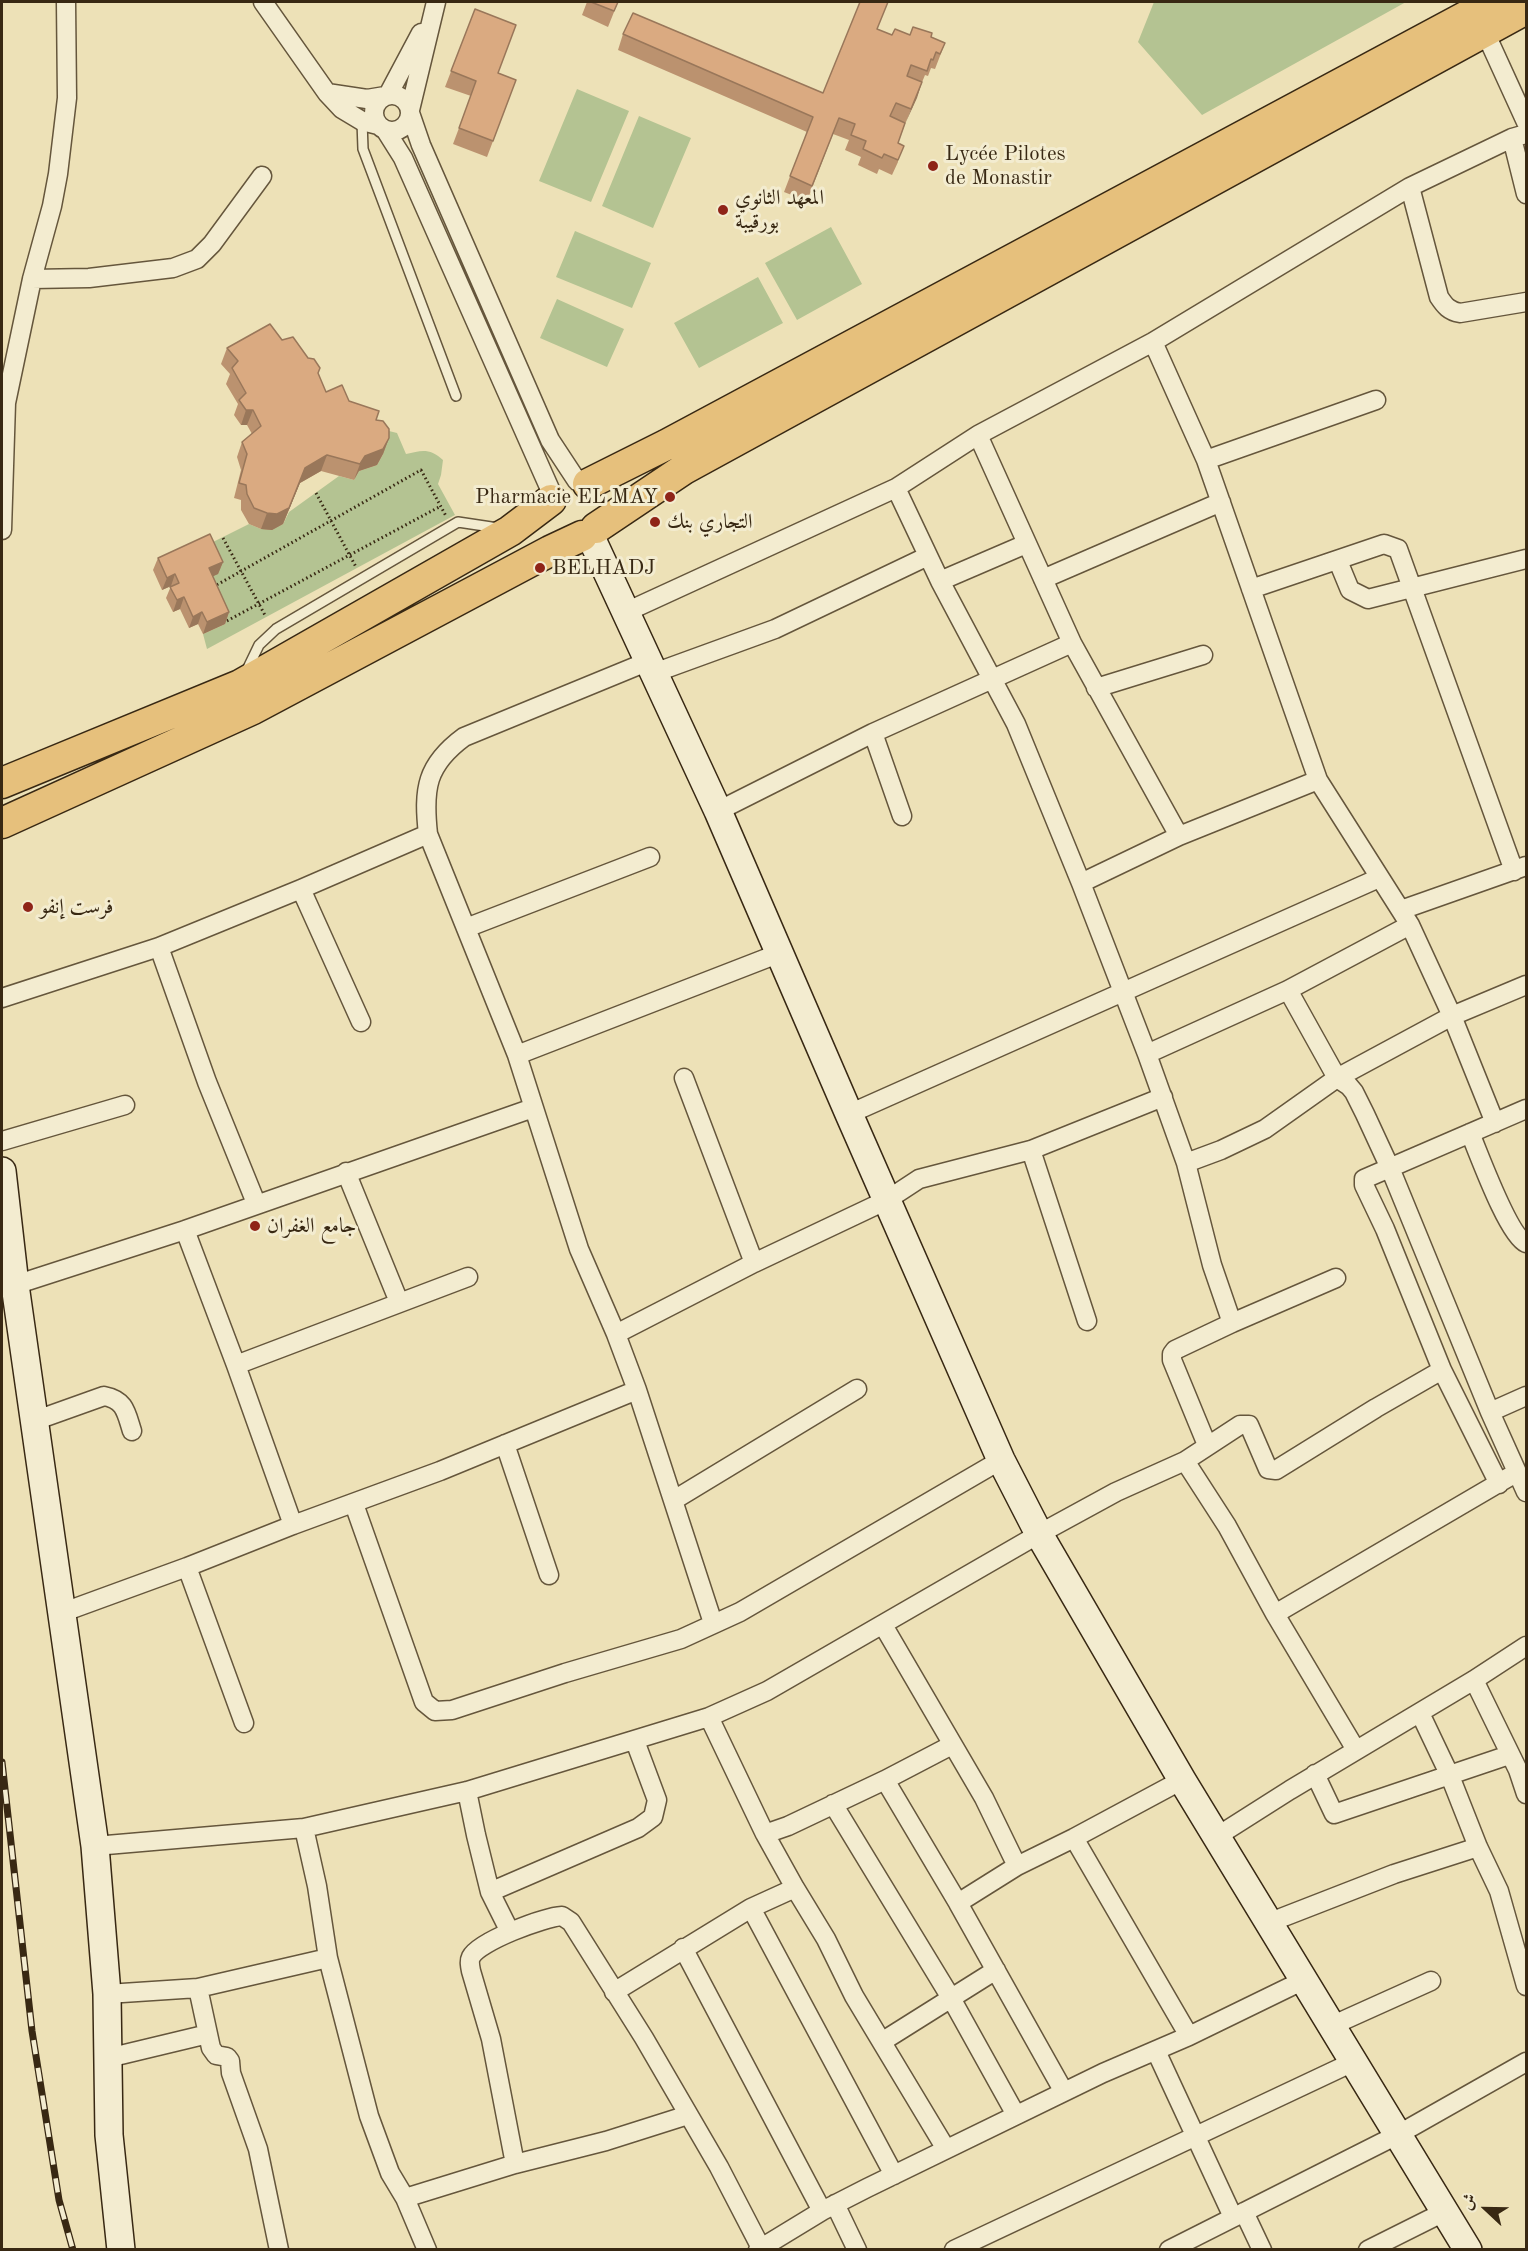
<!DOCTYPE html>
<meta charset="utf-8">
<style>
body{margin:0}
#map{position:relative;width:1528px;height:2251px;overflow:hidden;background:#ede1b7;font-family:"Old Standard TT",Amiri,serif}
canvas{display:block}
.frame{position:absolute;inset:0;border:3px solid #382813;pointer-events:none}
.north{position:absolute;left:1456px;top:2179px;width:60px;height:60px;-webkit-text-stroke:4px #f3ecd0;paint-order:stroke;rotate:292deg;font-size:16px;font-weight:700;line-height:24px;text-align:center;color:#382813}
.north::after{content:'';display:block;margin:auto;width:21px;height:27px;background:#382813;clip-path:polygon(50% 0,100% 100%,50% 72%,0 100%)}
</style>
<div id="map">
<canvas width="1528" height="2251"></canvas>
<div class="frame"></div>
<div class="north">ش</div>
</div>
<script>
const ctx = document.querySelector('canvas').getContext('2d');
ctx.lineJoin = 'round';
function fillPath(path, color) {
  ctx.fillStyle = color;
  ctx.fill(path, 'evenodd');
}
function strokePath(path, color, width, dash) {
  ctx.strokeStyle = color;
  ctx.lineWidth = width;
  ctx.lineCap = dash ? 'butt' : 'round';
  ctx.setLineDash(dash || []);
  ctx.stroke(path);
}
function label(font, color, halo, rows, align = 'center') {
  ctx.font = font + ' "Old Standard TT",Amiri,serif';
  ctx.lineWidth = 6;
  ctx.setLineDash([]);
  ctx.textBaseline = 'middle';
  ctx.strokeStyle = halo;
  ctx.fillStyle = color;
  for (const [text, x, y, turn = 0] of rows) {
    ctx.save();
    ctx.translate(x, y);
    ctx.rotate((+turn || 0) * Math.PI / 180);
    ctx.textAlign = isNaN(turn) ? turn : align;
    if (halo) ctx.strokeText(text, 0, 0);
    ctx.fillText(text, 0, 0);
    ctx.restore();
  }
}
fillPath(new Path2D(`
 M1154 2H1406L1202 115 1138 42Z
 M577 89 629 111 591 202 539 181Z
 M639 116 691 138 653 228 602 206Z
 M831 227 862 284 797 320 765 263Z
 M575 231 651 263 632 308 556 277Z
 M758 277 783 323 699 368 674 323Z
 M557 299 624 329 607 367 540 338Z
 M373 427 397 433 406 454C422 450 430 448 443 460L441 475 438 484 455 515 207 649 203 634 225 624 205 580V546L249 524 261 529H272L283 524 289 512 339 476 354 480 359 471 377 465 383 454Z`), '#b4c392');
const lane = new Path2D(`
 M362 121 363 149 456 396
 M246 672 259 645 276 629 458 522 498 528`);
const street = new Path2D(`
 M263 2 327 93 342 109 362 121 378 125
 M1484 30 1526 122
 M327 93 367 99 385 96
 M374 113a18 18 0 1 1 36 0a18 18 0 1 1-36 0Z
 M388 95 421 33
 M410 110 436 2
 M410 113 421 145 550 440 577 481
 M386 131 403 158 553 496
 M1512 138 1526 194
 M1410 187 1439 297C1445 306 1449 311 1460 313L1526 302
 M32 279 89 278 173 268 197 259 212 244 262 176
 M1153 342 1206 460 1318 780 1410 925 1452 1016 1495 1123
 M978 435 1072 643 1179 836
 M1206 460 1376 400
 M896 488 940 581 1016 724 1081 883 1147 1054 1186 1163 1212 1265 1232 1323 1175 1350 1172 1354V1360L1207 1445
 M2 530 6 403 32 279 52 206 58 174 67 98 66 2
 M1338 561 1350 590 1368 599 1526 559
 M1043 579 1221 502
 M940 581 1026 544
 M1251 589 1384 544 1398 549 1514 871
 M626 612 896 488 978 435 1153 342 1410 187 1512 138 1526 134
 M649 661 464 737C426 765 423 789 428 834L517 1055 579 1249 616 1334 637 1390 713 1623
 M654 673 775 629 928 556
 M1096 688 1203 655
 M873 733 902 816
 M718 811 873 733 1072 643
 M1081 883 1179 836 1318 780
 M301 889 361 1022
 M1401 910 1526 866
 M466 928 650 857
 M159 947 207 1082 256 1203
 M1288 990 1337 1078 1349 1086 1354 1092 1365 1114 1390 1168 1490 1412 1526 1492
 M2 998 159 947 301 889 428 834
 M1147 1054 1288 990 1410 925
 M517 1055 780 953
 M684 1078 754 1263
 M849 1114 1379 878
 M1470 1133C1479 1154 1508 1235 1526 1243
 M2 1141 125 1105
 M1031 1150 1087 1321
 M1186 1163 1221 1150 1265 1129 1337 1078 1452 1016 1526 985
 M346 1172 399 1302
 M185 1230 236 1365 293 1525
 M15 1285 185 1230 533 1108
 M1232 1323 1336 1278
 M616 1334 754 1263 887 1200 919 1179 1031 1150 1163 1097
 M236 1365 468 1277
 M1490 1412 1526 1396
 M34 1421 104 1396C125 1400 126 1412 132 1431
 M505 1444 549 1575
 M1185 1461 1227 1526 1275 1614 1356 1750
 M1499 1484 1442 1370 1385 1229 1364 1185V1179L1526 1109
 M674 1500 857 1389
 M354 1504 424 1702 435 1711 452 1710 565 1673 681 1639 740 1612 1001 1460
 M187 1567 244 1723
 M61 1613 187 1567 293 1525 440 1471 637 1390
 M1275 1614 1509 1477
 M883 1625 984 1798 1017 1866
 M1474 1680 1518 1770 1526 1794
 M1420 1713 1450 1776 1478 1847 1499 1891 1526 1986
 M709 1717 765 1834 795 1888 826 1939 854 1996 946 2149
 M1315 1774 1334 1814 1509 1755
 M885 1780 958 1903 1064 2092
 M467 1791 476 1835 490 1892 510 1932
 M833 1804 951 1998 1016 2115
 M304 1828 317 1886 328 1958 369 2116 390 2173 405 2198 427 2250
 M765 1834 788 1826 885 1780 952 1745
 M1216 1837 1290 1790 1474 1680 1526 1646
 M1074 1838 1189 2036
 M95 1846 304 1828 467 1791 709 1717 767 1691 1039 1534 1116 1492 1185 1461 1240 1425H1249L1268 1469 1276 1470 1376 1408 1442 1370
 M490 1892 638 1828 653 1817 657 1800 635 1741
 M958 1903 1017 1866 1074 1838 1182 1780
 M751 1908 894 2175
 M1268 1923 1394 1874 1478 1847
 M683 1948 822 2211
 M198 1988 211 2048 216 2055 227 2057 230 2061 231 2073 258 2149 279 2250
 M614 1992 751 1908 795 1888
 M107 1994 198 1988 328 1958
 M1331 2026 1431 1981
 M883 2041 996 1970
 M1156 2051 1233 2217
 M108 2058 208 2034
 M515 2164 491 2039 471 1971C470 1966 469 1961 471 1957 479 1941 545 1917 562 1916L571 1922 644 2038 719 2167 761 2248
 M405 2198 515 2164 606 2141 688 2115
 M835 2204 857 2250
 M1244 2212 1262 2250
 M758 2250 822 2211 867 2188 1103 2073 1189 2036 1304 1980
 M954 2250 1353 2062
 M1169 2250 1399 2134 1526 2062
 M1368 2250 1446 2211`);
const secondary = new Path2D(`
 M589 533 718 811 849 1114 1001 1460 1039 1534 1182 1780 1468 2250
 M2 1171 15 1285 95 1846 107 1994 109 2135 121 2250`);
const primary = new Path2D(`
 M588 484 666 445 1493 2
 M596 528 684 469 1526 9
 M2 783 240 685 510 531 551 500
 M2 823 253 709 550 551 582 536`);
strokePath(lane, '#65563c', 12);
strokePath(street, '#65563c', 21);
strokePath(secondary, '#382813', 30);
strokePath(primary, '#382813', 33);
strokePath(new Path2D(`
 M316 493 356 567
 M223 538 266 617
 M213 587 421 470 446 516
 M223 623 441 506`), '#382813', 3, [1.5, 3]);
strokePath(lane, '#f3ecd0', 9);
strokePath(street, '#f3ecd0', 18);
strokePath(secondary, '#f3ecd0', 27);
strokePath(primary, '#e6c07c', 30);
const rail = new Path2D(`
 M2 1762 32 2031 59 2200 73 2250`);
strokePath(rail, '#382813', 7);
strokePath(rail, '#f3ecd0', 4.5, [14]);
fillPath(new Path2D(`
 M587 2H618L608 27 582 15Z
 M475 9 498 73 516 80 487 157 453 144 471 96 445 87Z
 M877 29 892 35H910L931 37 945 43 935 69 931 68 928 76 925 75 905 124 898 143V162L892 175 879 169 877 174 858 165 861 157 845 150 849 140 833 134 807 201 784 192 807 132 618 50 623 34 823 93Z
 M282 340 318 373 326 392 349 401 376 420 389 438 383 454 377 465 359 471 354 480 321 471 300 483 283 524 272 530 261 529 249 524 241 510V500L234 498 241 470 237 457 242 442 252 434 247 425H241L234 415 238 404 226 384 230 374 221 364 227 348Z
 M158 558 223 562 218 574 213 576 229 612 225 624 203 634 198 624 189 628 180 609 173 612 166 598 171 586 162 590 153 570Z`), '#bb926f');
fillPath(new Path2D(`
 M922 82 917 98 905 124 911 109Z
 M246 410H253L247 425H241Z
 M389 438 383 454 377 465 359 471 354 480 360 464 365 456Z
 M327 455 321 471 300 483 283 524 272 530 261 529 267 513 305 468Z
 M223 562 218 574 205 580 209 568Z
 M175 574 171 586 162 590 167 578Z
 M184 597 180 609 173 612 177 600Z
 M202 612 198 624 189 628 193 617Z
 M229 612 225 624 203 634 207 622Z`), '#99775a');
const building = new Path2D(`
 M591 2H618L614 11Z
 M860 2H888L877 29 892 35 895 29 910 35 913 27 932 33 931 37 945 43 940 54 936 52 933 60 931 59 927 71 911 65 907 76 922 82 911 109 896 103 890 116 905 123 898 143 904 146 898 160 884 154 882 158 863 149 866 141 851 135 855 124 839 118 812 186 790 176 813 117 623 34 633 13 823 93Z
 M475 9 516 25 498 73 516 80 493 141 459 128 476 81 451 71Z
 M270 324 282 340 293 337 308 358 314 359 320 368 318 373 326 392 342 385 349 401 379 411 376 420 383 421 389 429V438L383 449 365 456 360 464 327 455 305 468 289 508 277 514 267 513 254 508 247 494 246 485 239 483 247 454 242 442 261 426 253 410H246L239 400 246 393 232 368 238 361 227 348Z
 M210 534 223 562 209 568 229 612 207 622 202 612 193 617 184 597 177 600 170 587 179 583 175 574 167 578 158 558Z`);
fillPath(building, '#daaa81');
strokePath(building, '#99775a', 1.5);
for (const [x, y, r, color] of [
 [933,166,6,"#8f2418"],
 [723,210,6,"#8f2418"],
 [670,497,6,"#8f2418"],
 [655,522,6,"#8f2418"],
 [540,568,6,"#8f2418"],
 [28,907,6,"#8f2418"],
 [255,1226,6,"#8f2418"]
]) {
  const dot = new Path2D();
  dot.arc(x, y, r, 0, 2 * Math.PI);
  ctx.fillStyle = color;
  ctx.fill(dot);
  strokePath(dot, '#f3ecd0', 2);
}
label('21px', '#382813', '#f3ecd0', [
 ["Lycée Pilotes",945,154],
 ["de Monastir",945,178],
 ["المعهد الثانوي",735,198],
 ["بورقيبة",735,222],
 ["Pharmacie EL MAY",658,497,"right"],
 ["التجاري بنك",667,522],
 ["BELHADJ",552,568],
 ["فرست إنفو",40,907],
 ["جامع الغفران",267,1226]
], 'left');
</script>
